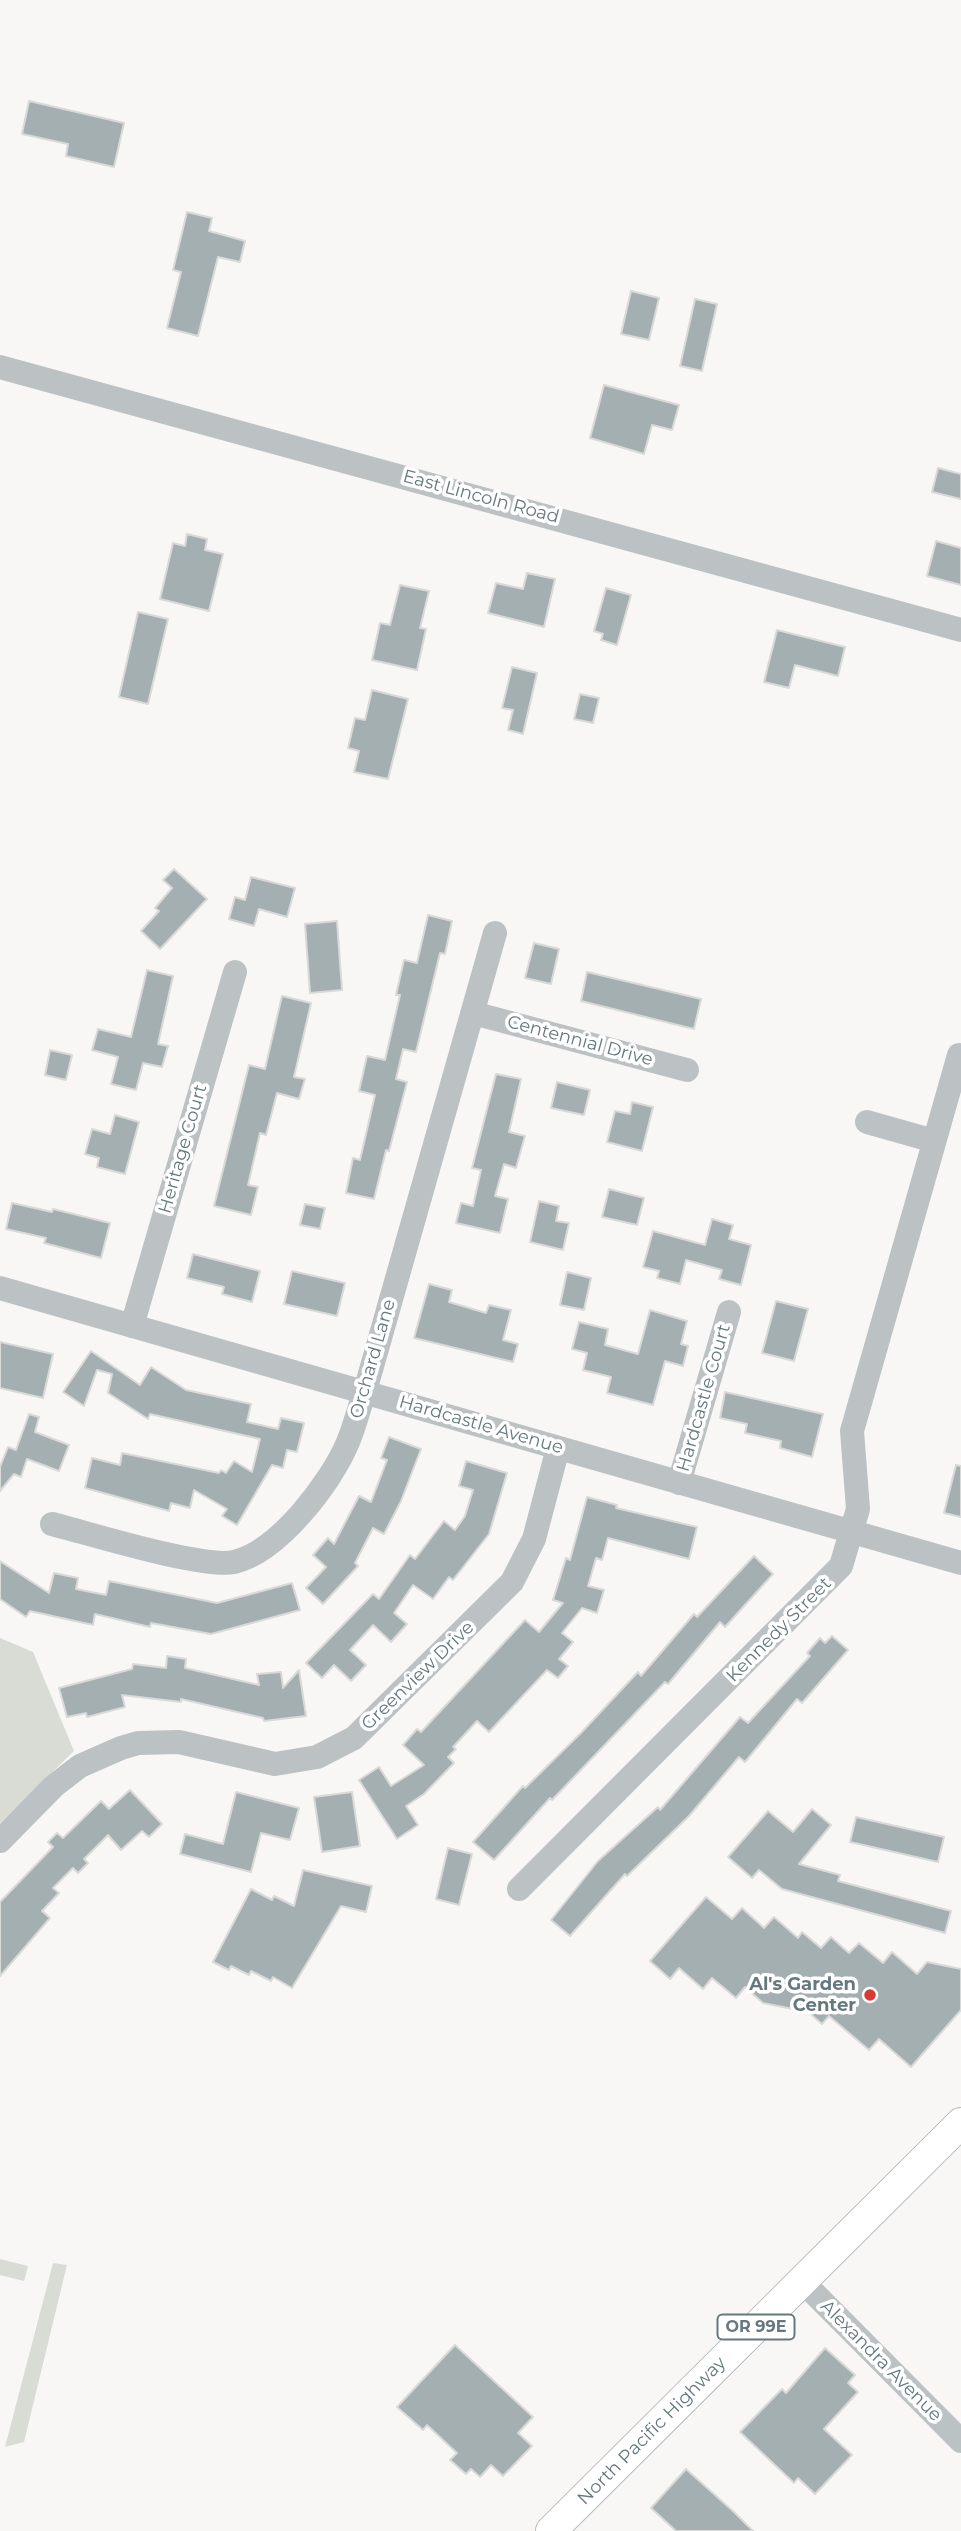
<!DOCTYPE html>
<style>
body{margin:0}
canvas{display:block;background:#f8f7f5}
</style>
<canvas width="961" height="2531"></canvas>
<script>
const ctx = document.querySelector('canvas').getContext('2d');
ctx.lineJoin = 'round';
function fillPath(path, color) {
  ctx.fillStyle = color;
  ctx.fill(path, 'evenodd');
}
function strokePath(path, color, width, dash) {
  ctx.strokeStyle = color;
  ctx.lineWidth = width;
  ctx.lineCap = dash ? 'butt' : 'round';
  ctx.setLineDash(dash || []);
  ctx.stroke(path);
}
function label(font, color, halo, rows, align = 'center') {
  ctx.font = font + ' Montserrat,sans-serif';
  ctx.lineWidth = 7;
  ctx.setLineDash([]);
  ctx.textBaseline = 'middle';
  ctx.strokeStyle = halo;
  ctx.fillStyle = color;
  for (const [text, x, y, turn = 0] of rows) {
    ctx.save();
    ctx.translate(x, y);
    ctx.rotate((+turn || 0) * Math.PI / 180);
    ctx.textAlign = isNaN(turn) ? turn : align;
    if (halo) ctx.strokeText(text, 0, 0);
    ctx.fillText(text, 0, 0);
    ctx.restore();
  }
}
fillPath(new Path2D(`
 M0 1638 33 1652 74 1751 0 1823Z
 M0 2259 28 2266 24 2281 0 2275Z
 M53 2263 67 2265 24 2442 5 2447Z`), '#d9dcd5');
const building = new Path2D(`
 M29 101 124 123 114 167 66 156 68 144 22 134Z
 M187 212 212 218 209 231 245 241 240 262 218 257 198 336 167 328 181 272 173 270Z
 M631 291 659 298 649 340 621 334Z
 M695 299 717 304 702 371 680 366Z
 M604 385 679 405 672 430 652 425 644 454 590 438Z
 M938 468 961 474V499L932 492Z
 M187 534 207 539 205 550 223 554 209 611 160 599 173 543 185 546Z
 M936 541 961 548V585L927 576Z
 M527 573 555 579 544 627 488 613 496 583 523 589Z
 M400 585 429 591 420 628 426 629 417 670 372 660 380 623 390 625Z
 M606 588 631 595 617 645 601 640 603 634 594 631Z
 M138 612 168 619 148 704 119 697Z
 M777 630 845 647 838 676 795 665 789 688 764 682Z
 M512 667 537 673 523 734 508 730 513 710 502 708Z
 M372 690 408 699 388 779 354 772 359 751 348 748 355 718 365 720Z
 M580 694 599 698 593 723 574 719Z
 M174 869 207 899 160 949 141 931 159 911 155 908 172 888 163 880Z
 M251 877 295 888 287 917 259 909 254 926 229 919 235 897 245 900Z
 M428 915 452 921 445 954 440 953 416 1052 403 1049 396 1079 407 1082 389 1151 386 1150 374 1199 346 1193 353 1158 360 1160 375 1095 359 1091 367 1056 385 1060 400 995H396L404 960 417 963Z
 M337 921 342 990 310 993 305 924Z
 M534 943 559 949 551 984 525 978Z
 M147 970 173 976 158 1044 168 1046 162 1067 143 1063 136 1090 111 1084 118 1057 92 1050 98 1029 131 1037Z
 M587 972 701 999 694 1029 581 1001Z
 M282 996 311 1003 294 1077 305 1079 299 1099 277 1093 266 1135 260 1133 248 1185 258 1187 251 1215 214 1206 249 1065 265 1069Z
 M50 1050 72 1055 66 1080 45 1075Z
 M496 1074 521 1079 509 1132 525 1136 516 1168 504 1164 495 1196 508 1199 500 1233 456 1223 461 1203 473 1206 481 1170 472 1168Z
 M557 1082 590 1090 584 1115 551 1108Z
 M632 1102 653 1107 642 1151 607 1142 615 1111 630 1114Z
 M115 1115 139 1122 125 1174 97 1167 99 1158 85 1154 92 1129 110 1134Z
 M609 1189 644 1198 637 1225 602 1217Z
 M539 1201 559 1206 556 1221 569 1223 563 1250 530 1242Z
 M12 1203 52 1212 53 1209 110 1223 101 1258 44 1243 46 1238 6 1229Z
 M305 1204 325 1208 320 1229 300 1225Z
 M712 1219 733 1225 729 1239 751 1245 741 1285 719 1279 722 1270 686 1260 680 1284 657 1278 659 1271 643 1267 653 1231 705 1245Z
 M193 1254 260 1271 252 1302 222 1294 224 1287 187 1278Z
 M292 1271 345 1283 337 1316 284 1304Z
 M567 1272 591 1278 584 1310 560 1305Z
 M429 1284 452 1290 449 1302 486 1313 489 1305 511 1310 503 1340 518 1344 513 1362 414 1338Z
 M776 1301 808 1309 794 1361 762 1353Z
 M650 1310 687 1321 681 1344 688 1346 683 1366 665 1361 653 1405 607 1393 611 1377 583 1370 587 1353 572 1349 579 1322 608 1329 605 1345 638 1354Z
 M0 1342 53 1354 43 1398 0 1388Z
 M91 1351 140 1385 151 1367 186 1390 251 1404 247 1422 278 1429 281 1418 304 1423 297 1452 287 1450 283 1468 272 1465 237 1525 222 1516 227 1509 194 1490 190 1508 171 1503 169 1511 85 1488 92 1458 120 1465 122 1453 219 1473 221 1470 226 1473 234 1461 252 1472 260 1439 150 1414 148 1419 108 1393 112 1374 97 1370 84 1406 63 1392Z
 M725 1392 823 1414 812 1457 780 1448 781 1441 745 1433 747 1424 720 1418Z
 M29 1414 39 1417 35 1432 69 1445 59 1471 27 1459 21 1477 14 1474 0 1491V1467L8 1447 16 1450Z
 M389 1437 421 1449 401 1501 384 1534 373 1528 355 1563 358 1566 323 1604 306 1588 326 1567 313 1555 328 1538 334 1544 359 1496 371 1502 387 1460 381 1458Z
 M466 1461 507 1473 489 1534 453 1580 449 1577 433 1599 413 1585 394 1613 407 1624 391 1642 373 1625 350 1650 366 1665 351 1681 334 1665 322 1678 306 1663 373 1594 379 1599 410 1555 415 1559 444 1521 455 1530 465 1516 473 1490 459 1486Z
 M956 1465 961 1466V1517L944 1513Z
 M587 1497 617 1505 616 1508 697 1527 689 1559 608 1538 602 1560 596 1558 588 1586 604 1590 597 1613 582 1608 562 1633 573 1642 559 1659 568 1666 558 1678 547 1670 489 1732 477 1721 453 1747 456 1749 448 1757 454 1763 424 1794 406 1806 418 1825 397 1839 359 1780 379 1767 391 1786 424 1765 403 1745 417 1729 421 1732 525 1620 539 1632 563 1603 553 1600 566 1558 570 1560Z
 M754 1556 773 1574 725 1627 720 1622 668 1684 665 1682 552 1800 550 1798 494 1860 473 1842 523 1786 525 1788 581 1733 638 1672 641 1676 694 1614 697 1617Z
 M0 1561 49 1593 54 1573 78 1578 76 1589 106 1595 109 1581 217 1603 292 1583 300 1610 211 1634 151 1623 150 1627 95 1614 93 1625 30 1611 26 1617 0 1599Z
 M832 1636 848 1650 802 1703 797 1699 745 1762 739 1757 689 1816 627 1876 625 1874 570 1936 551 1920 598 1861 658 1807 660 1810 740 1717 748 1723 810 1656 807 1653 820 1638 825 1643Z
 M167 1656 186 1659 185 1668 259 1685 257 1674 281 1672 283 1688 299 1670 306 1716 264 1721 263 1718 181 1699V1702L122 1695 125 1707 87 1717 86 1713 67 1717 59 1688 132 1669 133 1664 166 1668Z
 M130 1790 162 1824 149 1837 142 1831 121 1850 108 1835 84 1859 88 1863 78 1873 73 1868 53 1888 59 1893 42 1911 50 1918 0 1976V1902L53 1847 48 1842 57 1833 63 1838 101 1801 109 1809Z
 M236 1792 299 1808 290 1840 261 1833 251 1872 180 1854 185 1834 223 1844Z
 M352 1792 360 1846 322 1852 314 1797Z
 M812 1809 831 1825 799 1864 840 1875 838 1881 951 1911 945 1933 782 1889 759 1870 752 1878 728 1857 768 1811 793 1832Z
 M856 1817 944 1837 938 1862 850 1842Z
 M448 1848 472 1854 459 1905 436 1899Z
 M303 1870 372 1886 366 1912 341 1906 292 1988 273 1977 271 1981 251 1971 249 1975 231 1966 229 1970 213 1962 251 1889 272 1900 274 1896 294 1906Z
 M706 1897 732 1919 742 1908 764 1928 774 1917 798 1938 802 1932 821 1948 831 1937 849 1953 859 1943 883 1963 892 1952 917 1974 927 1962 961 1969V2010L911 2067 879 2039 869 2050 829 2016 822 2024 798 2003 793 2009 763 2003 745 1987 736 1998 712 1978 703 1989 679 1968 670 1979 650 1961Z
 M455 2345 533 2417 518 2433 532 2446 503 2476 491 2465 480 2477 471 2469 466 2474 450 2460 457 2453 427 2425 423 2430 397 2407Z
 M825 2348 855 2375 848 2383 858 2392 824 2429 852 2455 815 2494 798 2478 794 2483 740 2432 782 2389 786 2393Z
 M686 2469 735 2513 753 2531H676L651 2508Z`);
fillPath(building, '#a4afb2');
strokePath(building, '#d9d9d8', 2);
const major = new Path2D(`
 M551 2531 961 2123`);
strokePath(major, '#b2b8bb', 32);
strokePath(new Path2D(`
 M0 367 961 630
 M473 1013 687 1070
 M867 1122 934 1141
 M0 1288 961 1563
 M132 1326 235 972
 M679 1483 729 1312
 M52 1524C88 1533 203 1569 234 1562 278 1552 331 1483 348 1442 355 1425 359 1408 365 1391L495 933
 M0 1841 54 1786 80 1766 121 1748 138 1743 179 1742 275 1764 317 1757 354 1738 512 1582 534 1539 558 1448
 M519 1889 841 1566 858 1509 852 1431 959 1055
 M802 2281 961 2441`), '#bcc2c4', 24);
strokePath(major, '#fff', 30);
for (const [x, y, r, color] of [
 [870,1995,7,"#d83b35"]
]) {
  const dot = new Path2D();
  dot.arc(x, y, r, 0, 2 * Math.PI);
  ctx.fillStyle = color;
  ctx.fill(dot);
  strokePath(dot, '#fff', 2.5);
}
for (const [x, y, w] of [
 [756,2327,77]
]) {
  const box = new Path2D();
  box.roundRect(x - w / 2, y - 12.5, w, 25, 5);
  ctx.fillStyle = '#fff';
  ctx.fill(box);
  strokePath(box, '#65787e', 2);
}
label('bold 16px', '#65787e', null, [
 ["OR 99E",756,2327]
]);
label('18px', '#65787e', '#fff', [
 ["East Lincoln Road",481,497,15],
 ["Centennial Drive",580,1041,15],
 ["Heritage Court",183,1149,-74],
 ["Orchard Lane",373,1359,-74],
 ["Hardcastle Court",704,1398,-74],
 ["Hardcastle Avenue",481,1425,16],
 ["Kennedy Street",779,1630,-45],
 ["Greenview Drive",418,1676,-44],
 ["Alexandra Avenue",881,2361,45],
 ["North Pacific Highway",652,2431,-45]
]);
label('bold 18px', '#65787e', '#fff', [
 ["Al's Garden",856,1985],
 ["Center",856,2006]
], 'right');
</script>
